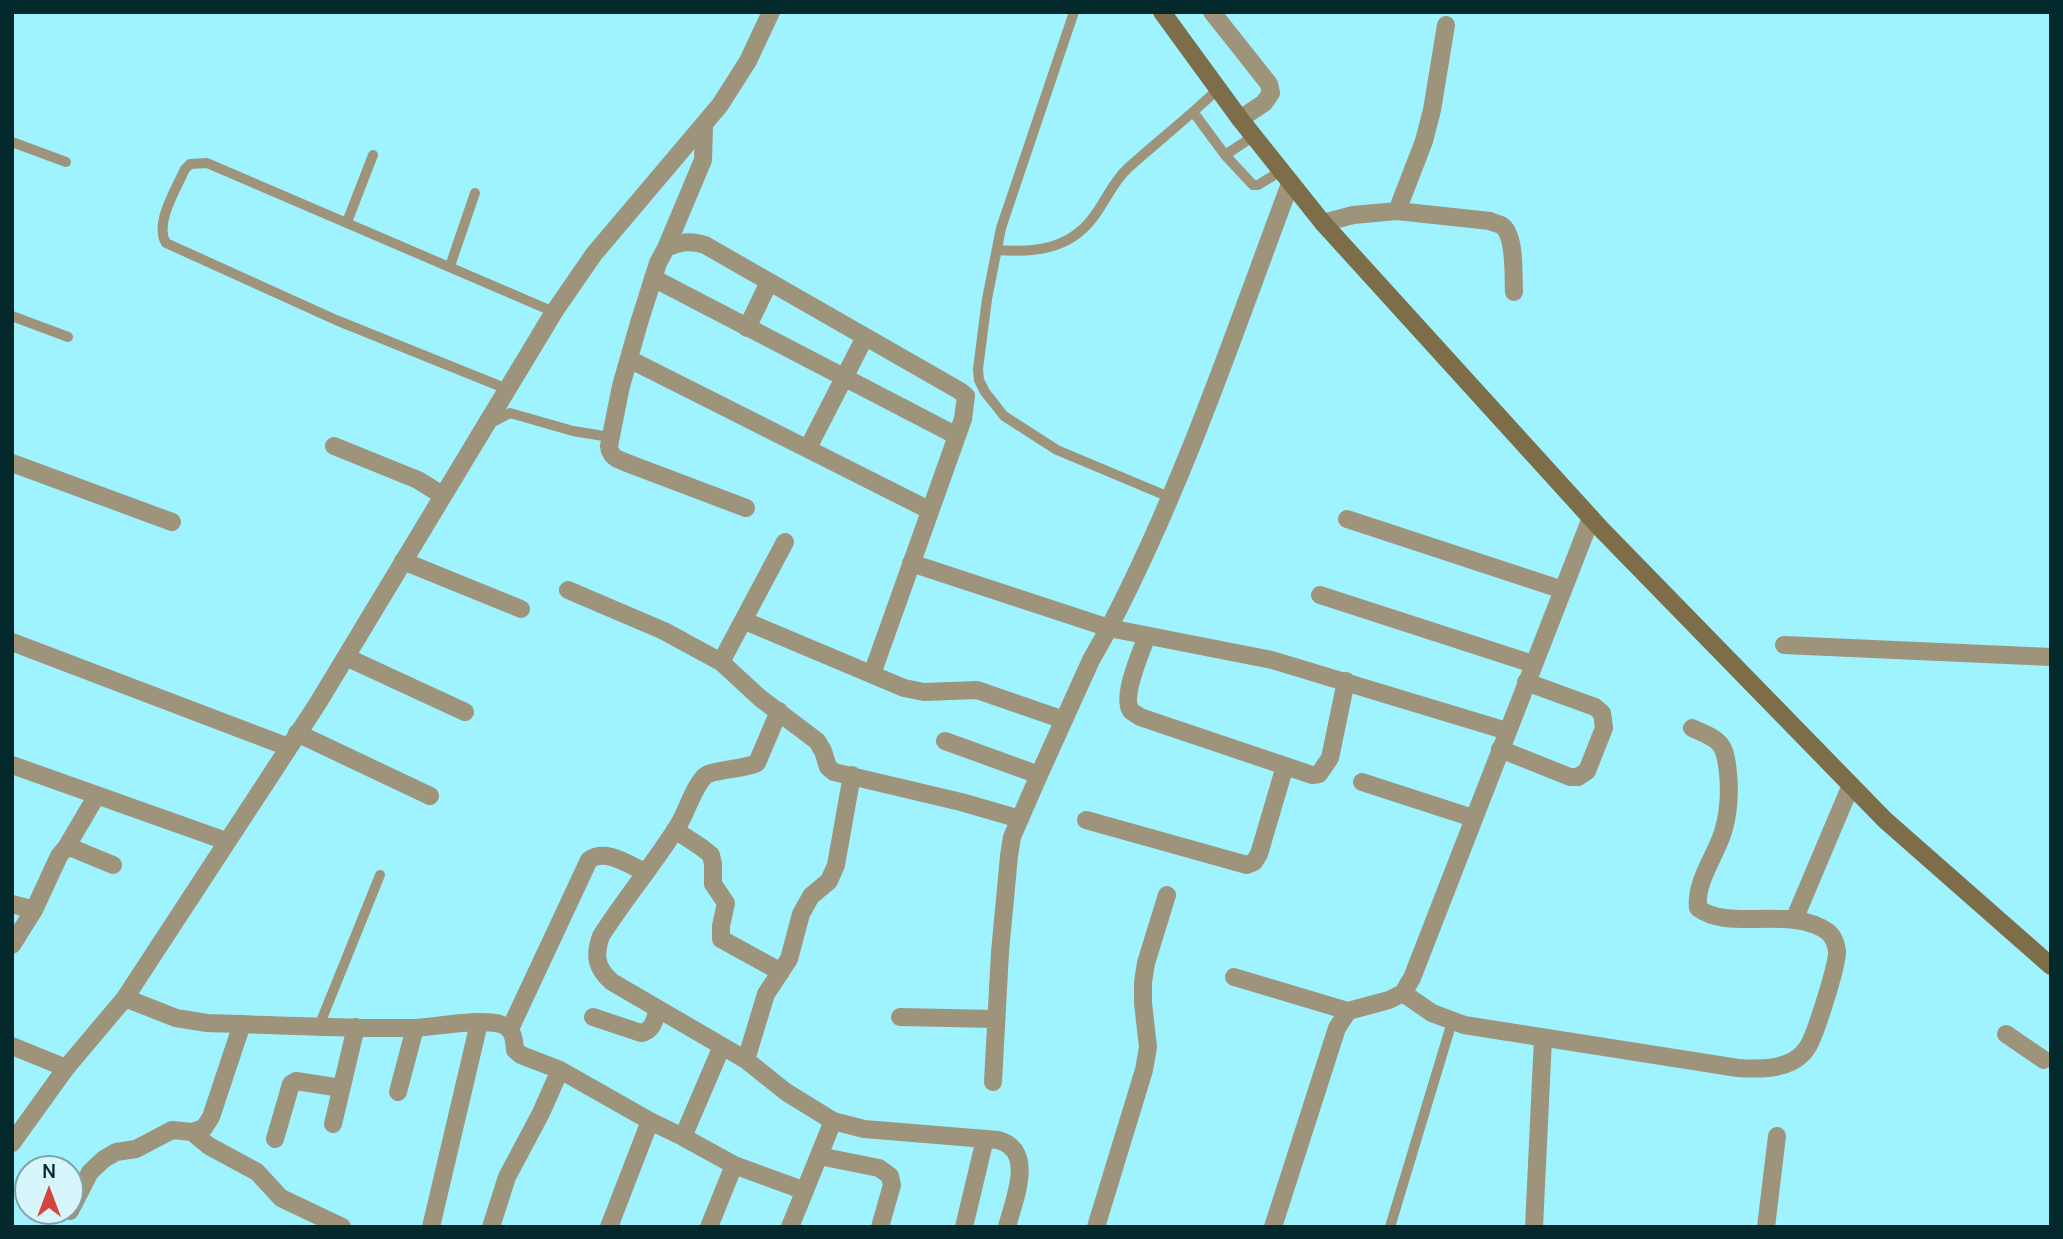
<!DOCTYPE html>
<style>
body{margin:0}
#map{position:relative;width:2063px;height:1239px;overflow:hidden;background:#9ef3ff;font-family:Manrope,sans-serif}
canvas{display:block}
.frame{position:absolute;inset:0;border:14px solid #03292d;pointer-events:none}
.north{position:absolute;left:14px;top:1155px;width:70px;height:70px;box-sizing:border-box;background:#d7f6fb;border:2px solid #82a4a9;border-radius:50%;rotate:0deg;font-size:19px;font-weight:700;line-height:28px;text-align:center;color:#03292d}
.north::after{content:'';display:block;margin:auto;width:24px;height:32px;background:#d4463d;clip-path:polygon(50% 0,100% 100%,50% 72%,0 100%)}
</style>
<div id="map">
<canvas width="2063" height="1239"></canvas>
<div class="frame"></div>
<div class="north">N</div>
</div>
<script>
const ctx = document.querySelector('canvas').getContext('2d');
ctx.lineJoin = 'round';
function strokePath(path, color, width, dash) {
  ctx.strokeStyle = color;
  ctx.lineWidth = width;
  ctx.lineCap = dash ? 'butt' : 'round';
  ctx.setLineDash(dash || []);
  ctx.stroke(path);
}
strokePath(new Path2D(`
 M1074 12 1001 228 987 299 978 369 979 380 985 392 1004 416 1057 450 1169 497
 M1194 113 1225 155 1253 185H1258L1281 171
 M12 142 66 162
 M1225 155 1254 136
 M347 222 373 155
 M997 250C1037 253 1073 249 1097 212 1108 196 1114 181 1128 168 1158 141 1189 117 1218 89
 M450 266 475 193
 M12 316 68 337
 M507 389 336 320 166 243C154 224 176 189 185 169L190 164 207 163 554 312
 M489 424 510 413 573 431 610 437
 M319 1026 380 875
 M1390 1227 1452 1022`), '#9e937b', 10);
strokePath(new Path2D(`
 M1212 12 1269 84 1271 93 1264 103 1240 119
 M1290 184C1234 333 1183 486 1109 628L1272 660 1507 731
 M1397 211 1424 141 1432 110 1446 25
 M1323 223 1353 215 1397 211 1490 221C1493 223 1497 223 1501 225 1516 234 1513 275 1514 292
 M666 248 703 160 704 125
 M653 278 957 436
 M747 328 769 282
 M629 359 929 510
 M334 446 418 480 442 495
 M808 448 865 337
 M12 463 172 522
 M746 508 627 463C617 459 610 457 609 446L621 386 639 323 658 263 666 248C681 242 689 240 705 245L960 391 966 396 963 419 872 674
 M1347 519 1563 590
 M403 561 521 609
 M911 563 1109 628 1091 660 1039 775 945 741
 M568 590 664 631 721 662 760 698 817 741 823 751 828 767 834 772 961 802 1020 819
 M1320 595 1533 664
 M745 621 904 688 924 692 977 690 1064 720
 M1147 636C1141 652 1121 697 1131 711 1132 712 1139 716 1140 717L1312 775 1319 774 1330 758 1346 681
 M12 642 288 747
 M1784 645 2051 657
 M346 657 465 712
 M721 662 785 542
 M779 711 757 763C744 769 712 770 705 776 694 786 687 811 679 824 655 863 625 898 601 936 594 956 596 968 612 982L746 1060 766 994 789 959 801 914 811 896 829 881 836 865 852 775
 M297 733 430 796
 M1500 749 1570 777H1578L1587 771 1604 728 1602 713 1595 707 1526 682
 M12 765 226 841
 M1362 782 1473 818
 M97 795 67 846 113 865
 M1086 820 1247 865 1254 862 1259 854 1285 766
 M675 830 701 847 711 855 713 864V884L726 903 721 926V939L781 972
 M12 904 34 910
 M1794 920 1851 785
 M12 945 34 910 59 856 67 846
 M1234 977 1348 1011
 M1403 993 1432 1013 1464 1025 1738 1068C1756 1069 1780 1070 1796 1059 1799 1057 1805 1051 1807 1048 1815 1037 1838 963 1837 951 1836 943 1834 937 1828 932 1792 905 1729 932 1698 908 1695 882 1716 855 1723 832 1729 812 1730 793 1728 773 1725 742 1720 740 1692 728
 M125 998 176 1018 207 1023C276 1025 345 1029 414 1028 437 1027 478 1018 500 1024 513 1028 514 1037 515 1050L521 1055 560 1070 650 1121 609 1227
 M593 1017 641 1033C653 1031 655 1019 658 1009
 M900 1017 996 1019
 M510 1029 589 860C606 848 629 865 645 872
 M2006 1034 2044 1060
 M12 1046 66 1068
 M722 1046 683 1137 734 1165 805 1191
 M746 1060 786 1092 833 1121 864 1129 998 1140C1036 1151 1014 1199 1007 1227
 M993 1082 1000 952 1009 856 1012 837 1039 775
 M398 1092 415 1028
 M650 1121 683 1137
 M333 1124 356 1027
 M192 1132 209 1146 257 1172 281 1198 342 1227
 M275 1139 291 1084 296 1081 341 1088
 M819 1156 879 1168 890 1176 892 1185 880 1227
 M70 1211 90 1172 104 1159 116 1152 136 1149 172 1130 192 1132 204 1128 211 1117 242 1024
 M431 1227 479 1023
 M491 1227 507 1177 541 1113 560 1070
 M709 1227 734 1165
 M790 1227 833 1121
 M964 1227 985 1139
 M1096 1227 1144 1070 1148 1047 1143 1003V982L1146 963 1167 895
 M1273 1227 1337 1028 1348 1011 1389 1000 1403 993 1412 978 1591 518
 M1534 1227 1543 1038
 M1766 1227 1777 1136`), '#9e937b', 18);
strokePath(new Path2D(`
 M12 1143 66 1068 125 998 318 703 554 312 594 254 720 105 748 61 771 12`), '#9e937b', 18);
strokePath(new Path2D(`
 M1162 12 1240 119 1323 223 1602 530 1885 820 2051 966`), '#7d6d48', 18);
</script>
